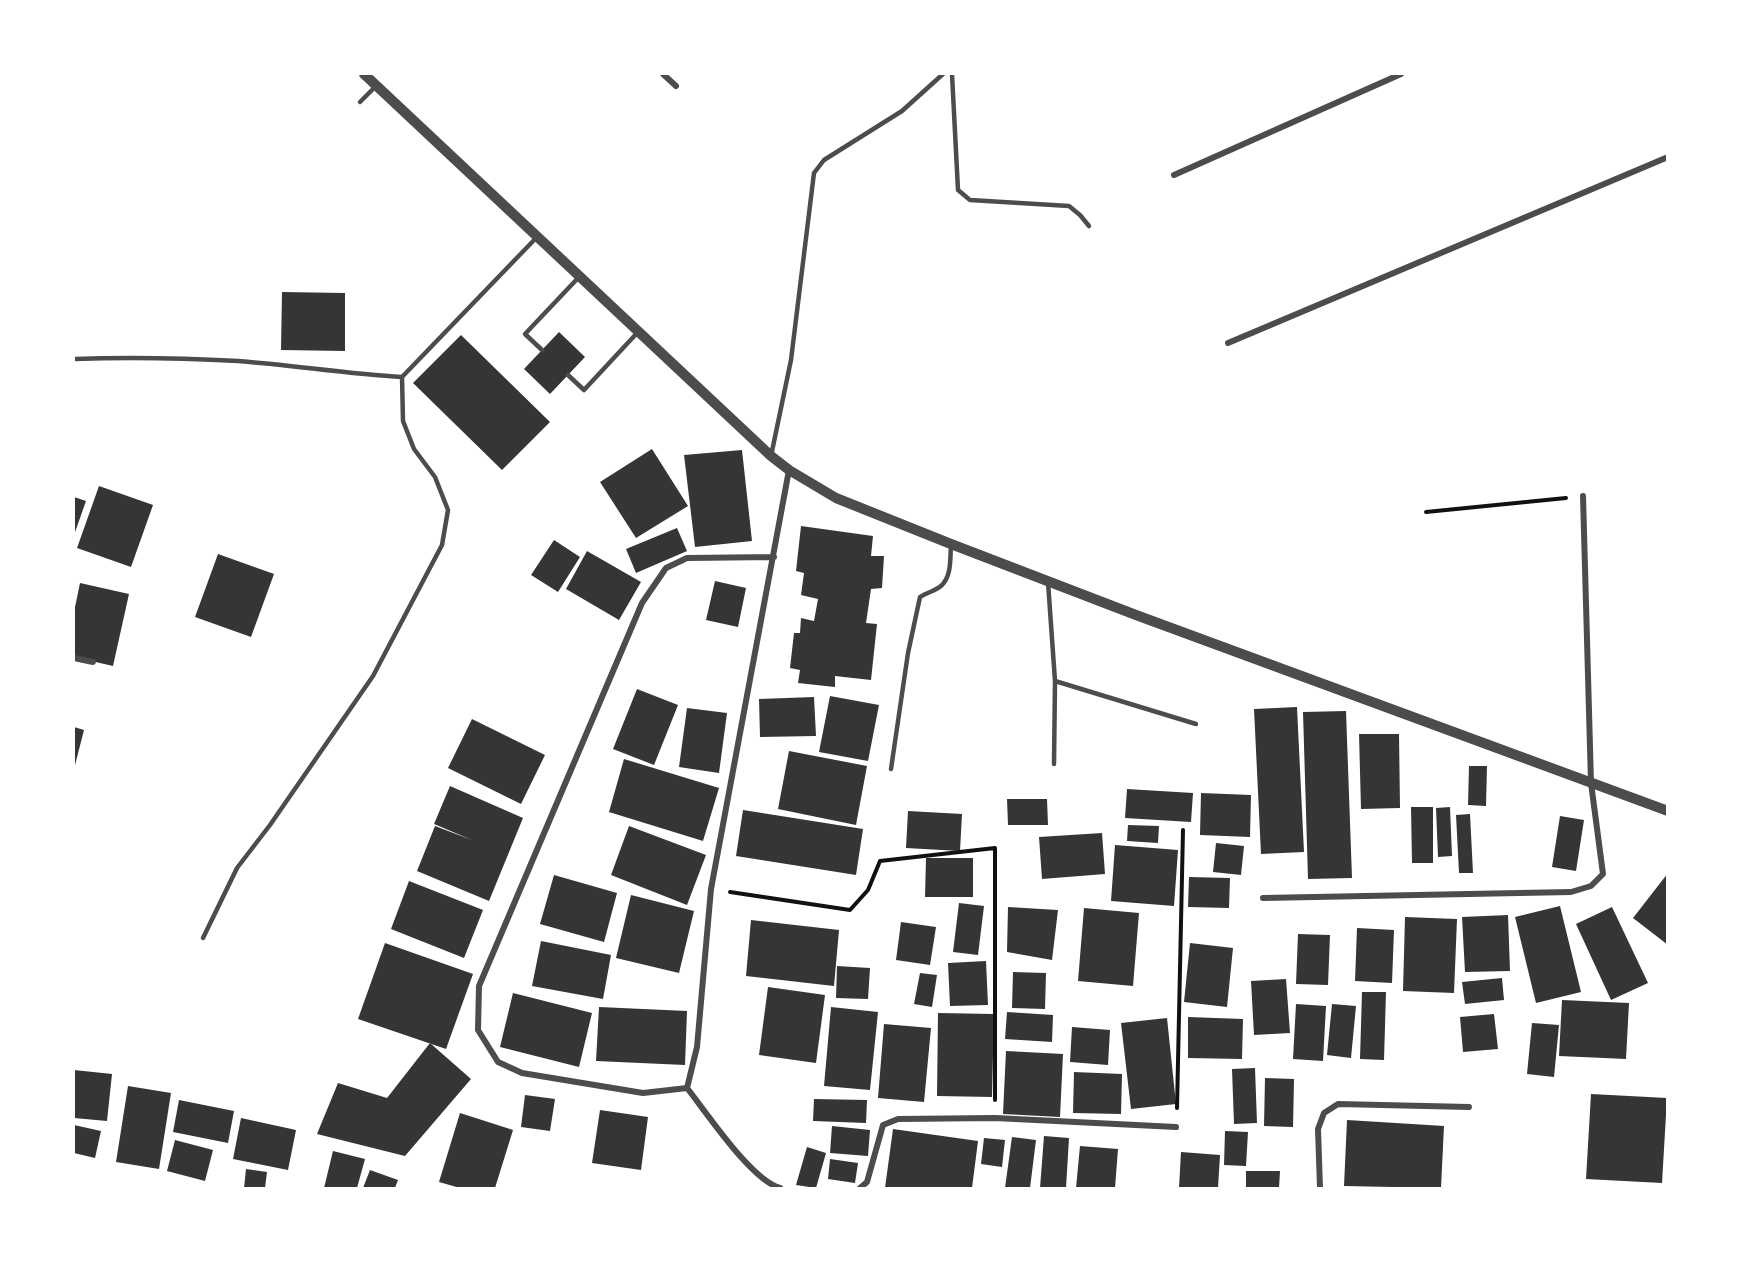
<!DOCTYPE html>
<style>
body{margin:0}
#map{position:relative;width:1741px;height:1262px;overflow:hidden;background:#fff;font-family:"Public Sans",sans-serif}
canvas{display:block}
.frame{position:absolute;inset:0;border:75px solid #fff;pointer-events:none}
</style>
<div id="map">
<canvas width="1741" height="1262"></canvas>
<div class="frame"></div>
</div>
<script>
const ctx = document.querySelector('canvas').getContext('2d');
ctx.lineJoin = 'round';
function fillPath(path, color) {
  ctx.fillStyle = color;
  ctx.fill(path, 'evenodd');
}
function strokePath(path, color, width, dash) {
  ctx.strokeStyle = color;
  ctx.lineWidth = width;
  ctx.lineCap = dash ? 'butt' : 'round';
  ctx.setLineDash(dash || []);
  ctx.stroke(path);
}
fillPath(new Path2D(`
 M282 292 345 293V351L281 350Z
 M559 332 585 357 550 394 524 369Z
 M461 335 550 422 502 470 413 383Z
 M652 449 688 506 636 538 600 482Z
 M742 450 752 541 695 547 684 455Z
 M99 486 153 505 131 567 77 548Z
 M74 497 86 501 74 535Z
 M801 526 873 536 871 556H884L882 588 871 589 866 623 877 624 871 680 835 676V687L798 683 800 670 790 668 794 633H800L801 618 814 621 818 599 801 595 804 573 796 571Z
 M677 528 687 551 636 573 626 549Z
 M554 540 580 557 558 592 531 575Z
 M587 551 641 582 619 620 566 589Z
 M218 554 274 574 251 637 195 617Z
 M715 581 746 588 738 627 706 620Z
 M80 583 129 594 113 666 74 657V612Z
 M637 689 678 705 654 765 613 749Z
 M830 696 879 705 868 761 819 752Z
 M814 697 816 736 760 737 759 699Z
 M1297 707 1304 852 1261 854 1254 709Z
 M687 708 727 713 719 773 679 767Z
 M1346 711 1352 878 1308 879 1303 712Z
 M472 719 545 755 521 804 448 768Z
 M74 727 84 730 74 769Z
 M1359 734H1399L1400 808 1361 809Z
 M789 751 867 766 856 825 778 809Z
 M624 759 719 788 703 841 609 812Z
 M1469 766H1487L1486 806 1468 805Z
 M450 786 523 818 489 901 417 871 435 826 472 840 434 824Z
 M1127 789 1193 793 1191 822 1125 818Z
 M1201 793 1251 795 1250 837 1200 835Z
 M1007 799H1047L1048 825H1008Z
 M1411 807H1433V863H1412Z
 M1450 807 1452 856 1438 857 1436 808Z
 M743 810 863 829 856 875 736 856Z
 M908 811 962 814 960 851 906 848Z
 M1470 814 1473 873H1459L1456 815Z
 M1560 816 1584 820 1576 871 1552 867Z
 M1128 825 1159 826 1158 843 1127 841Z
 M629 826 706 855 687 905 611 875Z
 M1102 833 1105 874 1042 879 1039 837Z
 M1216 843 1244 846 1241 875 1213 872Z
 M1115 845 1178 850 1174 906 1111 901Z
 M926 858H973V897H925Z
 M1668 873V945L1633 918Z
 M554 875 617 893 604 942 540 924Z
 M1189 877 1230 878 1229 908 1188 907Z
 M409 881 483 910 464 958 391 929Z
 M631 895 694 911 679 973 616 958Z
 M959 903 984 906 978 955 953 952Z
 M1560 906 1581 992 1536 1003 1515 917Z
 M1008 907 1058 910 1052 960 1007 952Z
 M1612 907 1648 983 1611 1000 1576 924Z
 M1084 908 1139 913 1133 986 1078 981Z
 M1508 915 1510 971 1465 972 1462 917Z
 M1405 917 1457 919 1454 993 1403 991Z
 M751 920 839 930 834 986 746 976Z
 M901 922 936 927 930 965 896 960Z
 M1357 928 1394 930 1392 983 1355 981Z
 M1298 934 1330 935 1328 985 1296 984Z
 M541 941 611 955 603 999 532 986Z
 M385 943 473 974 446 1049 358 1019Z
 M1190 943 1233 948 1227 1007 1184 1002Z
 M986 961 988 1005 950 1006 948 963Z
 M837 966 870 968 868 999 836 998Z
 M1013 972 1046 973 1045 1009 1012 1008Z
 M920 973 937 975 932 1007 914 1004Z
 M1502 978 1504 1000 1465 1004 1462 982Z
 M1286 979 1290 1033 1254 1035 1251 981Z
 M768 987 825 995 816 1063 759 1055Z
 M1362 992H1386L1384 1060 1360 1059Z
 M513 993 592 1013 579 1067 500 1047Z
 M1562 1000 1629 1003 1626 1059 1559 1056Z
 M1296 1004 1326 1006 1323 1061 1293 1059Z
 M1332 1004 1356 1006 1351 1058 1327 1055Z
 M599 1007 687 1011 685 1065 596 1061Z
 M831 1007 878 1012 870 1090 824 1086Z
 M1007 1012 1053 1015 1052 1042 1005 1039Z
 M938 1013 994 1014 992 1097 937 1096Z
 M1494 1014 1498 1049 1463 1052 1460 1017Z
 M1188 1017 1243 1019 1242 1059 1188 1058Z
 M1167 1018 1176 1104 1131 1109 1121 1023Z
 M1532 1023 1559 1025 1554 1077 1527 1074Z
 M884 1024 931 1028 924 1102 878 1098Z
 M1072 1027 1110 1030 1108 1065 1070 1062Z
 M430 1043 471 1079 405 1156 317 1134 338 1083 387 1098Z
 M1006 1051 1063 1054 1060 1117 1003 1114Z
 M1255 1068 1257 1123 1234 1124 1232 1069Z
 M74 1070 112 1074 107 1121 74 1118Z
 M1074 1072 1122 1074 1121 1114 1073 1113Z
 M1265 1078 1294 1079 1293 1127 1264 1126Z
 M128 1086 171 1093 159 1169 116 1162Z
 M1591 1094 1667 1098 1662 1183 1586 1179Z
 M525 1095 555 1099 550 1131 521 1127Z
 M814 1099 867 1100 866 1123 813 1121Z
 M179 1100 234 1111 228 1143 173 1132Z
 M600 1110 648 1117 641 1170 592 1163Z
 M460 1113 513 1130 495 1188H460L439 1182Z
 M241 1118 296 1130 288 1170 233 1159Z
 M1347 1120 1444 1126 1441 1188 1344 1186Z
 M74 1125 101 1131 95 1158 74 1153Z
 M832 1126 870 1130 868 1156 830 1153Z
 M893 1129 978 1141 972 1188H885Z
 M1225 1131 1248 1132 1246 1166 1224 1165Z
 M1044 1136 1069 1138 1066 1188H1040Z
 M1012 1137 1036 1140 1030 1188H1005Z
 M984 1138 1005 1140 1002 1167 981 1164Z
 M175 1140 213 1150 205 1181 167 1171Z
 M1080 1146 1118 1149 1115 1188H1076Z
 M807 1147 826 1153 816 1188 796 1185Z
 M333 1151 365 1159 357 1188H324Z
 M1181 1152 1220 1155 1218 1188H1179Z
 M830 1159 858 1163 855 1183 828 1179Z
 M246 1169 267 1172 265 1188H244Z
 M370 1170 398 1180 395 1188H363Z
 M1246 1171H1280L1279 1188H1246Z`), '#353535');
strokePath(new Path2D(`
 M1426 512 1566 498
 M730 892 850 910 868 890 880 861 995 848V1100
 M1177 1108 1183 830`), '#111', 4);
strokePath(new Path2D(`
 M952 74 958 190 970 200 1069 206 1080 215 1089 226
 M360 102 376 86
 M542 350 525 334 579 277
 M74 359C128 357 183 358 238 361 293 365 347 374 402 377
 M568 375 584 390 638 332
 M771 456 791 360 814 173 824 160 902 111 943 74
 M1048 582 1055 681 1054 764
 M1055 681 1196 724
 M891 769 908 653 920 597C926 593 935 591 941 586 952 576 950 558 951 544
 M203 938 237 868 270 825 373 676 442 545 448 510 435 477 414 449 403 421 402 377 537 237`), '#4c4c4c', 4.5);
strokePath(new Path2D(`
 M663 74 676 86
 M1174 175 1401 74
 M1228 343 1668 157
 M774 557 687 558 666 568 642 603 479 986 478 1030 498 1062 522 1073 643 1093 687 1088 697 1047 711 889 789 470
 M74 658 93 662
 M1263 898 1571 892 1591 886 1603 874 1591 783 1583 496
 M687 1088C707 1113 751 1180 780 1188
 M860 1188 867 1182 883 1125 898 1119 995 1118 1176 1127
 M1320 1188 1318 1129 1324 1113 1338 1104 1469 1107`), '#4c4c4c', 6);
strokePath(new Path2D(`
 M364 74 771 456 789 470 836 498 951 544 1136 615 1668 811`), '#4c4c4c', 10);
</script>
